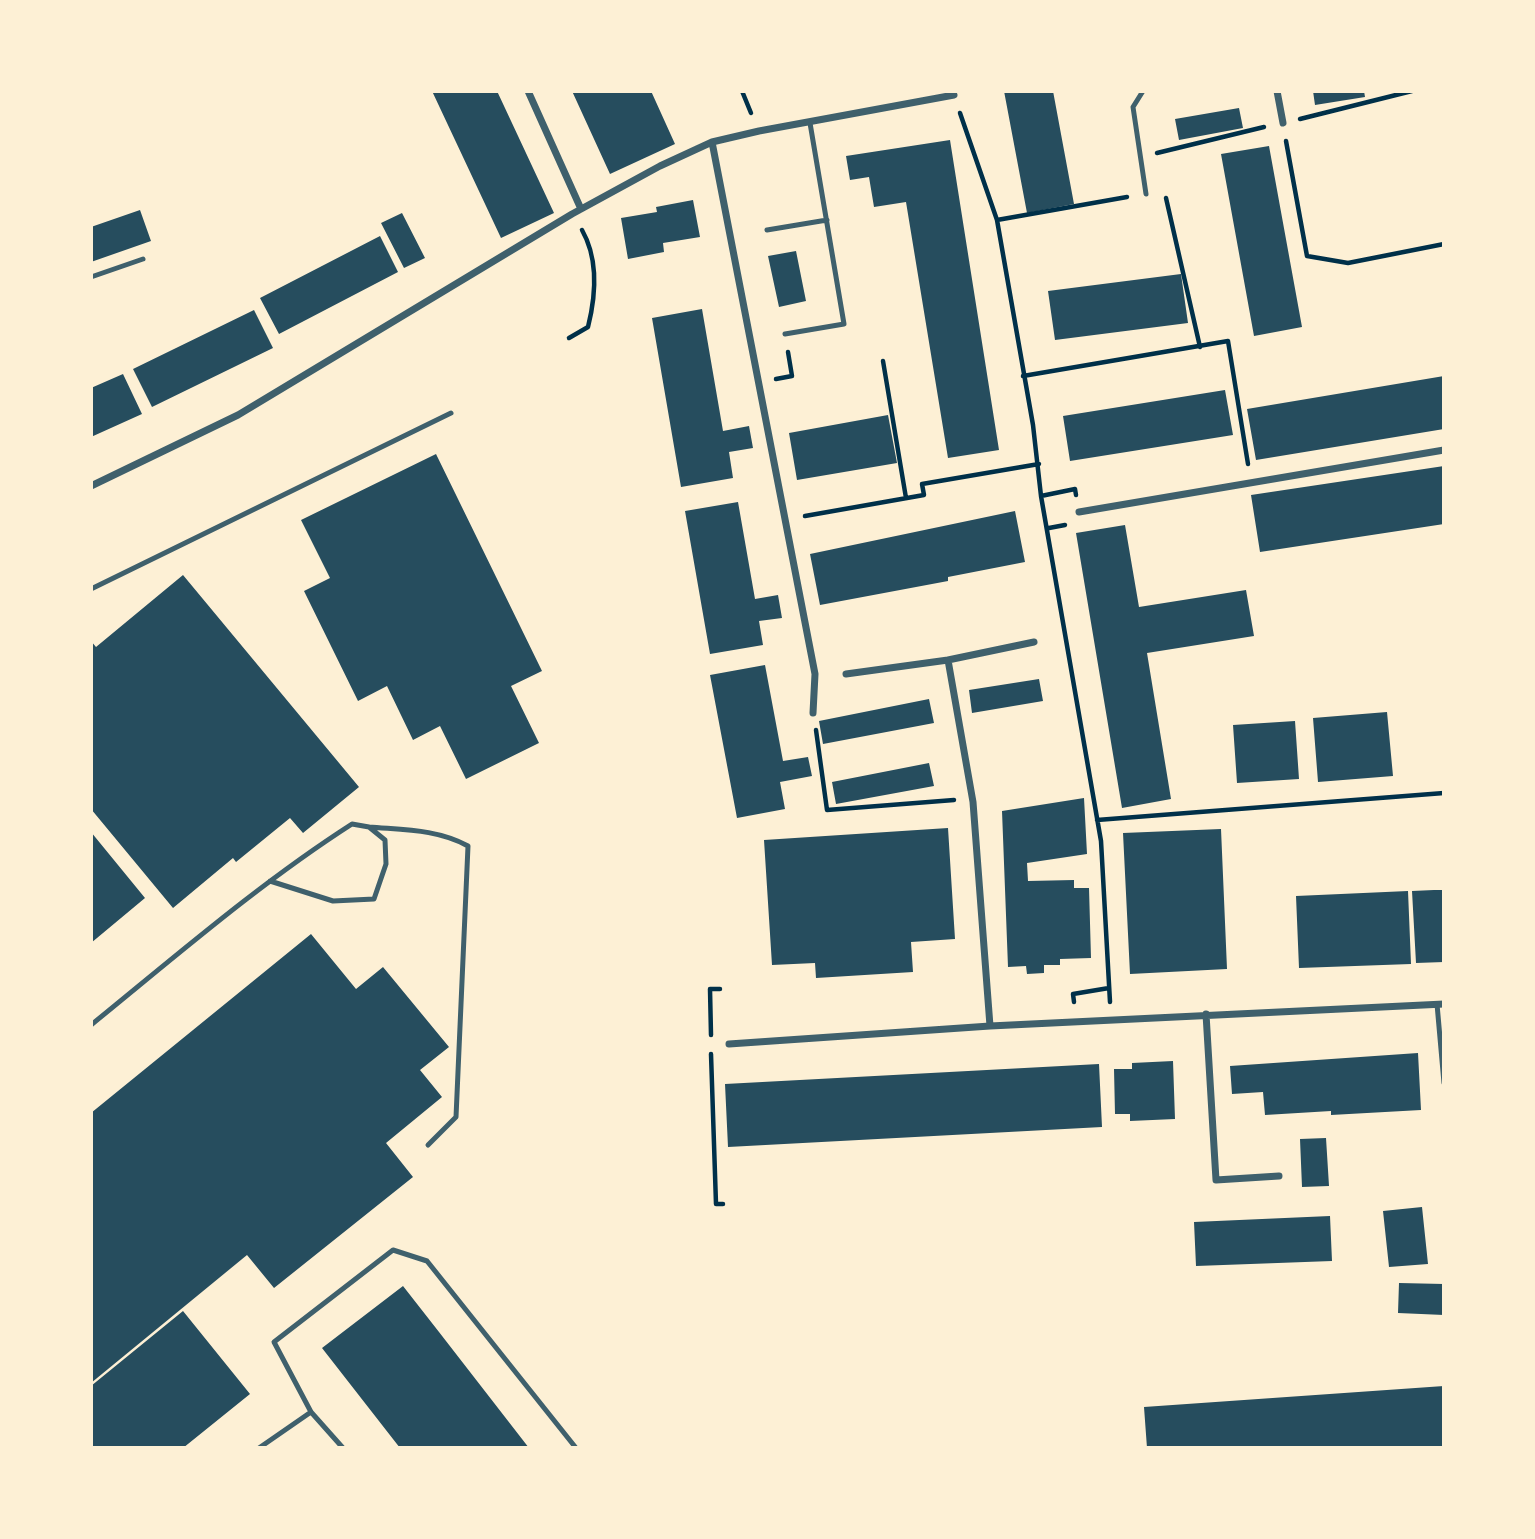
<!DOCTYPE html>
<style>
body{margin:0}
#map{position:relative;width:1535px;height:1539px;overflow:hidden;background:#fdf0d5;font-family:"DM Sans",sans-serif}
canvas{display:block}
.frame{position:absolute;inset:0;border:93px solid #fdf0d5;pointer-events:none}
</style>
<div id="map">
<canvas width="1535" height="1539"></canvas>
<div class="frame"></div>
</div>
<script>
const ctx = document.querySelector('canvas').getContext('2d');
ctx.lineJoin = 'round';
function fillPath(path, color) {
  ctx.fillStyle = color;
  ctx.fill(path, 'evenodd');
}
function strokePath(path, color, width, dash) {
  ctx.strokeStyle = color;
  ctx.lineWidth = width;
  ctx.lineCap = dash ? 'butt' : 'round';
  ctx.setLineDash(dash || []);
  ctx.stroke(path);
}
fillPath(new Path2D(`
 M432 91H497L554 213 501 238Z
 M572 91H651L675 144 610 174Z
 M1004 91H1053L1074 204 1027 213Z
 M1313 91H1364L1365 97 1315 105Z
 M1239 108 1243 128 1179 140 1175 119Z
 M950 140 999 450 948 458 906 202 874 207 869 177 850 180 846 156Z
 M1269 146 1302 327 1254 336 1221 154Z
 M693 200 700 237 663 243 664 252 628 259 621 218 657 212 656 207Z
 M140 210 151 241 91 262V227Z
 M402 213 425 258 404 268 381 223Z
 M380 236 398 272 279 334 260 298Z
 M796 251 806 301 779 307 768 256Z
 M1181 274 1188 323 1055 340 1048 291Z
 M702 309 723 431 749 426 753 448 729 452 733 478 681 487 652 318Z
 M254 310 273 348 152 407 133 369Z
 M123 374 142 414 91 437V388Z
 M1444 376V429L1256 460 1247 409Z
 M1225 390 1233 435 1070 461 1063 416Z
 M888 415 897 463 797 480 789 433Z
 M436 454 542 671 511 686 539 743 466 779 440 726 413 740 387 686 358 701 304 591 330 578 301 520Z
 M1444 466V524L1260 552 1251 495Z
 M738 502 755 599 778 595 782 618 759 621 763 645 710 654 685 511Z
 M1015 511 1025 562 948 577V581L820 605 810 554Z
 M1125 525 1139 607 1246 590 1254 636 1147 653 1171 799 1122 808 1076 533Z
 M183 575 359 787 303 833 290 818 236 862 233 858 173 908 91 809V641L96 647Z
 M765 665 783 761 808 757 812 776 780 782 785 809 737 818 710 675Z
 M1039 679 1043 701 972 713 969 690Z
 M929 699 934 723 823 744 819 721Z
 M1387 712 1393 776 1318 782 1313 718Z
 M1295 721 1299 779 1237 783 1233 725Z
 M929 763 934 786 836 804 832 782Z
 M1084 798 1087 854 1027 863 1028 881 1074 880V888H1089L1091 958 1060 959V965H1044V973L1027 974 1026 966 1008 967 1002 811Z
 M948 828 955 939 911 942 913 972 816 978 815 963 772 965 764 840Z
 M1221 829 1227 969 1130 974 1123 833Z
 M91 832 145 898 91 943Z
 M1434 890H1444V962L1416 963 1412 891Z
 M1408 891 1411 964 1299 968 1296 896Z
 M311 934 356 989 383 967 449 1047 420 1070 442 1097 386 1143 413 1177 274 1288 247 1255 91 1383V1113Z
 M1418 1053 1421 1110 1331 1115V1111L1265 1115 1263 1092 1232 1094 1230 1066Z
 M1173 1061 1175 1119 1130 1121V1114H1115L1114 1069H1132V1063Z
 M1099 1064 1102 1127 728 1147 725 1084Z
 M1326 1138 1329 1186 1302 1187 1300 1139Z
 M1422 1207 1428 1264 1389 1267 1383 1211Z
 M1330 1216 1332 1261 1196 1266 1194 1222Z
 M1399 1283 1444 1284V1315L1398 1313Z
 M403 1286 439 1332 529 1448H400L322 1348Z
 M183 1311 250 1394 183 1448H91V1386Z
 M1444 1386V1448H1147L1144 1407Z`), '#264d5e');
strokePath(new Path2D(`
 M742 91 751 113
 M960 113 997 220 1033 425 1041 496 1101 841 1110 1002
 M1300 119 1412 91
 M1286 141 1307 256 1348 263 1444 244
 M1157 153 1264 127
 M1166 198 1200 347
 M997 220 1127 197
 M569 338 588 327C596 295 599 260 582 230
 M883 361 906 498
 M1023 376 1228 341 1248 464
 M776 379 792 376 788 352
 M1041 496 1075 489 1076 495
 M805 516 924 495 922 484 1039 464
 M1049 528 1065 525
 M816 730 827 810 954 800
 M1097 820 1444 793
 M1074 1002 1073 994 1109 988
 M711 1035 710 989H720
 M711 1054 716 1204H723`), '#003049', 4.5);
strokePath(new Path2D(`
 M1143 91 1133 107 1146 194
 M767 230 827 220
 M91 277 143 259
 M785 334 844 324 810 123
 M91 589 451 413
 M369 827C403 830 437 829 468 846L456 1117 428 1145
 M1437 1004 1444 1083
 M91 1025C176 956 260 883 352 824L369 827 385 840 386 864 374 899 333 901 270 881
 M259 1448 311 1412
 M343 1448 311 1412 274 1342 393 1250 427 1261 576 1448`), '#3f606c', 5);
strokePath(new Path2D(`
 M528 91 581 209
 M1277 91 1283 123
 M712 142 815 674 813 713
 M91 486 238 415 572 214 660 166 712 142 759 131 954 95
 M1079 512 1444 450
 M846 674 948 660
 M1206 1014 1216 1180 1279 1176
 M990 1026 973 802 948 660 1034 642
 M729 1044 990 1026 1444 1004`), '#3f606c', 7);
</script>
